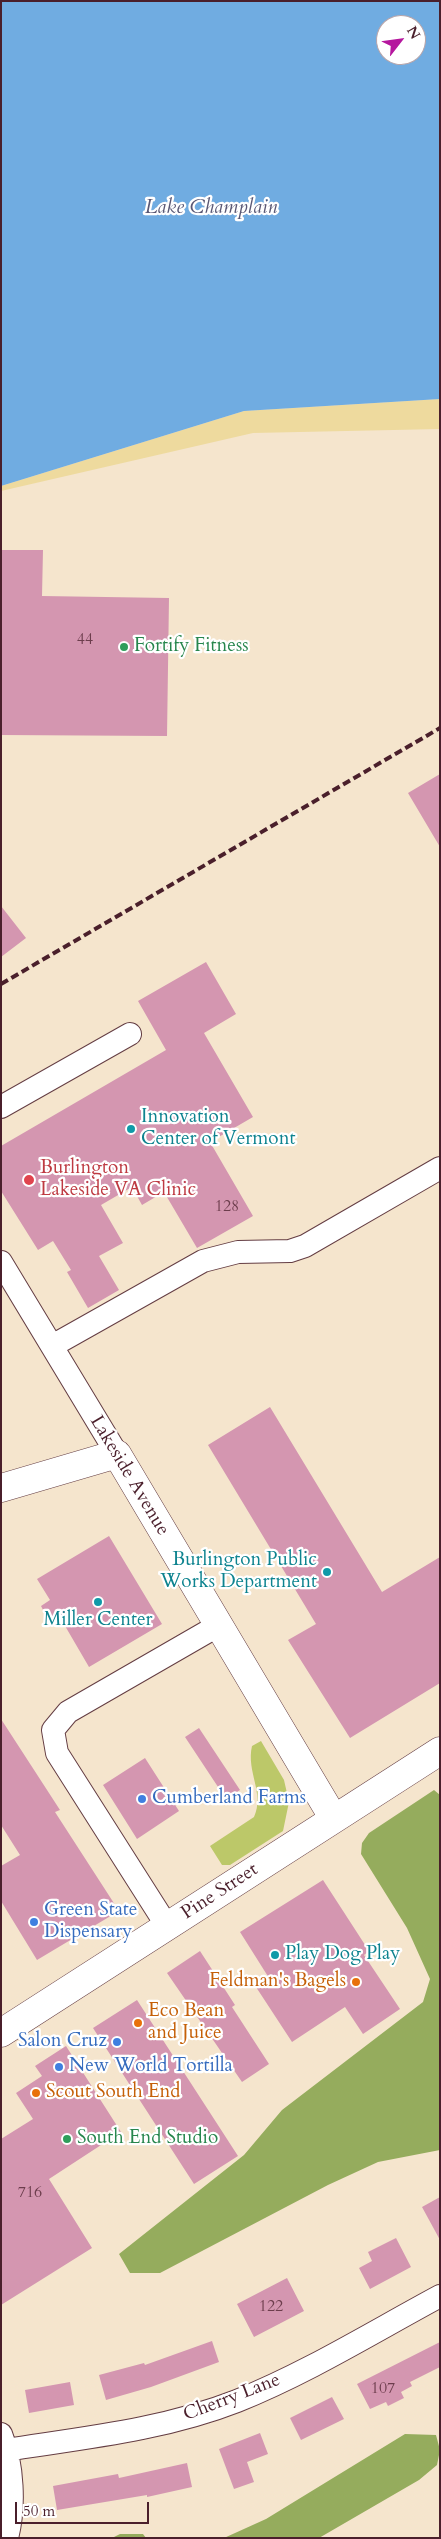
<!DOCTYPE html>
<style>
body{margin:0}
#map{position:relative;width:441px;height:2539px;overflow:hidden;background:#f5e5cd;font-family:Cardo,serif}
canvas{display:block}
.frame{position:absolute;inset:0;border:2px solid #4a1f2b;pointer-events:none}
.north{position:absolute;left:376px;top:15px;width:50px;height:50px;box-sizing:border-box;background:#fff;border:1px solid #b7a5aa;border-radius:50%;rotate:60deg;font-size:14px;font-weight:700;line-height:20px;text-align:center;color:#4a1f2b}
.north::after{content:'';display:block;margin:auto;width:18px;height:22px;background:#b5179e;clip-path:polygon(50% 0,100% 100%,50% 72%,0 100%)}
.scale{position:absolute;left:15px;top:2502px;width:134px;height:22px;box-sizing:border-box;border:2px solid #4a1f2b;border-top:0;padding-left:6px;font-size:15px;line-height:18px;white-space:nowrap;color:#4a1f2b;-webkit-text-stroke:4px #fff;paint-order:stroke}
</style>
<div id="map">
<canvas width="441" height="2539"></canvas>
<div class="frame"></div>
<div class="north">N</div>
<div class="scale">50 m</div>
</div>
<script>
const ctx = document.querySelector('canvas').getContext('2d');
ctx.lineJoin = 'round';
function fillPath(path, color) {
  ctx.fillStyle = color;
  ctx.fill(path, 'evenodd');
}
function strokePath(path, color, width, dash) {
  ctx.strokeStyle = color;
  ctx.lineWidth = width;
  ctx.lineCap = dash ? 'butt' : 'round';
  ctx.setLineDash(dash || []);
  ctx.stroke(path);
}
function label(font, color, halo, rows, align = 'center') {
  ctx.font = font + ' Cardo,serif';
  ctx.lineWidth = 4.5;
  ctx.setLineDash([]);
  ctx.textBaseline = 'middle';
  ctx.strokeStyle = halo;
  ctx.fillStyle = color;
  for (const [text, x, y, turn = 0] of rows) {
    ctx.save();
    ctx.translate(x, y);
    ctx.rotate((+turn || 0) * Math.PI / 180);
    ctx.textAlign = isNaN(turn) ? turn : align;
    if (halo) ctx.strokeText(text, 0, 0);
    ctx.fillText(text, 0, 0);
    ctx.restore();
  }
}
fillPath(new Path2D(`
 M261 1741 284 1780 289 1802 283 1831 230 1865H222L210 1846 254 1817C265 1793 246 1772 252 1746Z`), '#bcc869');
fillPath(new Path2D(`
 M434 1790 440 1795V2150L378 2162 328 2185 160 2273H130L119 2254 244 2155 282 2110 423 2002 430 1979 407 1928 361 1854 362 1843 369 1833Z
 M405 2434 436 2435 440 2450 437 2465 419 2480 319 2538H224L266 2519Z
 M120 2534H143L146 2538H112Z`), '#95ac5d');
fillPath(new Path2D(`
 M440 399V429L253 433 1 491V486L244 411Z`), '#eeda9e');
fillPath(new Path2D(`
 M1 1H440V399L244 411 1 486ZM386 25H416V55H386Z`), '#70ace1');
fillPath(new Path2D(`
 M1 550H43L42 596 169 598 167 736 1 735Z
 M440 774V847L408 793Z
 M1 906 26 938 1 957Z
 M206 962 236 1014 204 1033 253 1117 210 1142 253 1216 197 1248 164 1192 142 1205 132 1187 101 1205 123 1243 99 1256 119 1290 88 1308 67 1272 71 1270 53 1241 38 1250 1 1191V1146L166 1050 138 1001Z
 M270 1407 382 1592 440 1557V1683L350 1738 288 1640 316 1624 208 1445Z
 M109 1536 162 1624 89 1667 61 1619 51 1625 41 1606 50 1600 37 1579Z
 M1 1719 60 1810 55 1812 119 1911 37 1960 1 1901V1866L20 1855 1 1825Z
 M199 1728 240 1790 226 1799 185 1737Z
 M145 1758 179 1811 137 1839 103 1785Z
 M323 1880 369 1951 364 1955 400 2009 363 2034 345 2007 292 2042 256 1987 269 1978 240 1932Z
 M200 1951 235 2005 232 2007 269 2064 242 2082 167 1973Z
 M137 2000 238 2156 194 2184 93 2028Z
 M66 2046 121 2132 49 2179 92 2248 1 2305V2139L33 2119 16 2093 42 2076 35 2066Z
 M440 2197V2240L422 2207Z
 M396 2238 411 2267 370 2289 359 2268 372 2261 368 2252Z
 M287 2278 304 2311 254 2337 237 2304Z
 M212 2341 219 2362 151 2387 106 2400 99 2375 144 2363 145 2365Z
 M440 2342V2367L410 2382 412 2386 401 2392 404 2398 388 2406 386 2402 370 2409 357 2384Z
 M70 2382 74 2405 29 2413 25 2390Z
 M332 2397 344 2419 301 2440 290 2418Z
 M260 2433 268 2454 247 2462 254 2482 234 2489 219 2449Z
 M187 2463 192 2487 147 2497V2495L57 2510 53 2486 118 2474 119 2478Z`), '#d496b0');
const minor = new Path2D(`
 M1 1107 130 1034
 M1 1262 117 1454
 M52 1346 203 1261 238 1252 290 1251 305 1246 440 1168
 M167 1926 57 1753 53 1730 68 1712 219 1625
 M1 2434C13 2464 15 2507 7 2538
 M6 2450C83 2438 163 2430 237 2401 307 2373 373 2332 440 2296`);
const major = new Path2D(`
 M1 1488 117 1454 334 1819
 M1 2033 440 1751`);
strokePath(minor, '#643d43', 24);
strokePath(major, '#643d43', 29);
strokePath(minor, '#fff', 22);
strokePath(major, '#fff', 28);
strokePath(new Path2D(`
 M1 984 440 728`), '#4a1f2b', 4, [8, 4]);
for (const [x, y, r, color] of [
 [124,647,5,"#2e9e5b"],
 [131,1129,5,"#0f9aa8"],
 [29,1180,6,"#e0444e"],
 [327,1572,5,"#0f9aa8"],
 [98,1602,5,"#0f9aa8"],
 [142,1799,5,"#3f7fe0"],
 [34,1922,5,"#3f7fe0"],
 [275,1955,5,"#0f9aa8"],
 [356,1982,5,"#e8710a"],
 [138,2023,5,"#e8710a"],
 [117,2042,5,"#3f7fe0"],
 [59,2067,5,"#3f7fe0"],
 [36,2093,5,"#e8710a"],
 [67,2139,5,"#2e9e5b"]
]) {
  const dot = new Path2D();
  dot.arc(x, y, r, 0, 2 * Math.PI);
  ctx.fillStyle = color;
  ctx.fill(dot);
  strokePath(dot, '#fff', 2);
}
label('16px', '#6c3d4c', null, [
 ["44",85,640],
 ["128",227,1207],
 ["716",30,2193],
 ["122",271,2307],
 ["107",383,2389]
]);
label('19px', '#27864d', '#fff', [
 ["Fortify Fitness",134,647],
 ["South End Studio",77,2139]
], 'left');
label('19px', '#0d838f', '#fff', [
 ["Innovation",141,1118],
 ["Center of Vermont",141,1140],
 ["Burlington Public",317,1561,"right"],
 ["Works Department",317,1583,"right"],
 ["Miller Center",98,1621,"center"],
 ["Play Dog Play",285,1955]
], 'left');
label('19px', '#be3a42', '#fff', [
 ["Burlington",40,1169],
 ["Lakeside VA Clinic",40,1191]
], 'left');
label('19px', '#4a1f2b', '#fff', [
 ["Lakeside Avenue",129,1476,59],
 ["Pine Street",220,1892,-33],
 ["Cherry Lane",232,2398,-21]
]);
label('19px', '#366cbe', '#fff', [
 ["Cumberland Farms",152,1799],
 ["Green State",44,1911],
 ["Dispensary",44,1933],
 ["Salon Cruz",107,2042,"right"],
 ["New World Tortilla",69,2067]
], 'left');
label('19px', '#c56008', '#fff', [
 ["Feldman's Bagels",346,1982,"right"],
 ["Eco Bean",148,2012],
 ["and Juice",148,2034],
 ["Scout South End",46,2093]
], 'left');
label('italic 20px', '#595774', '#fff', [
 ["Lake Champlain",211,208]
]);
</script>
